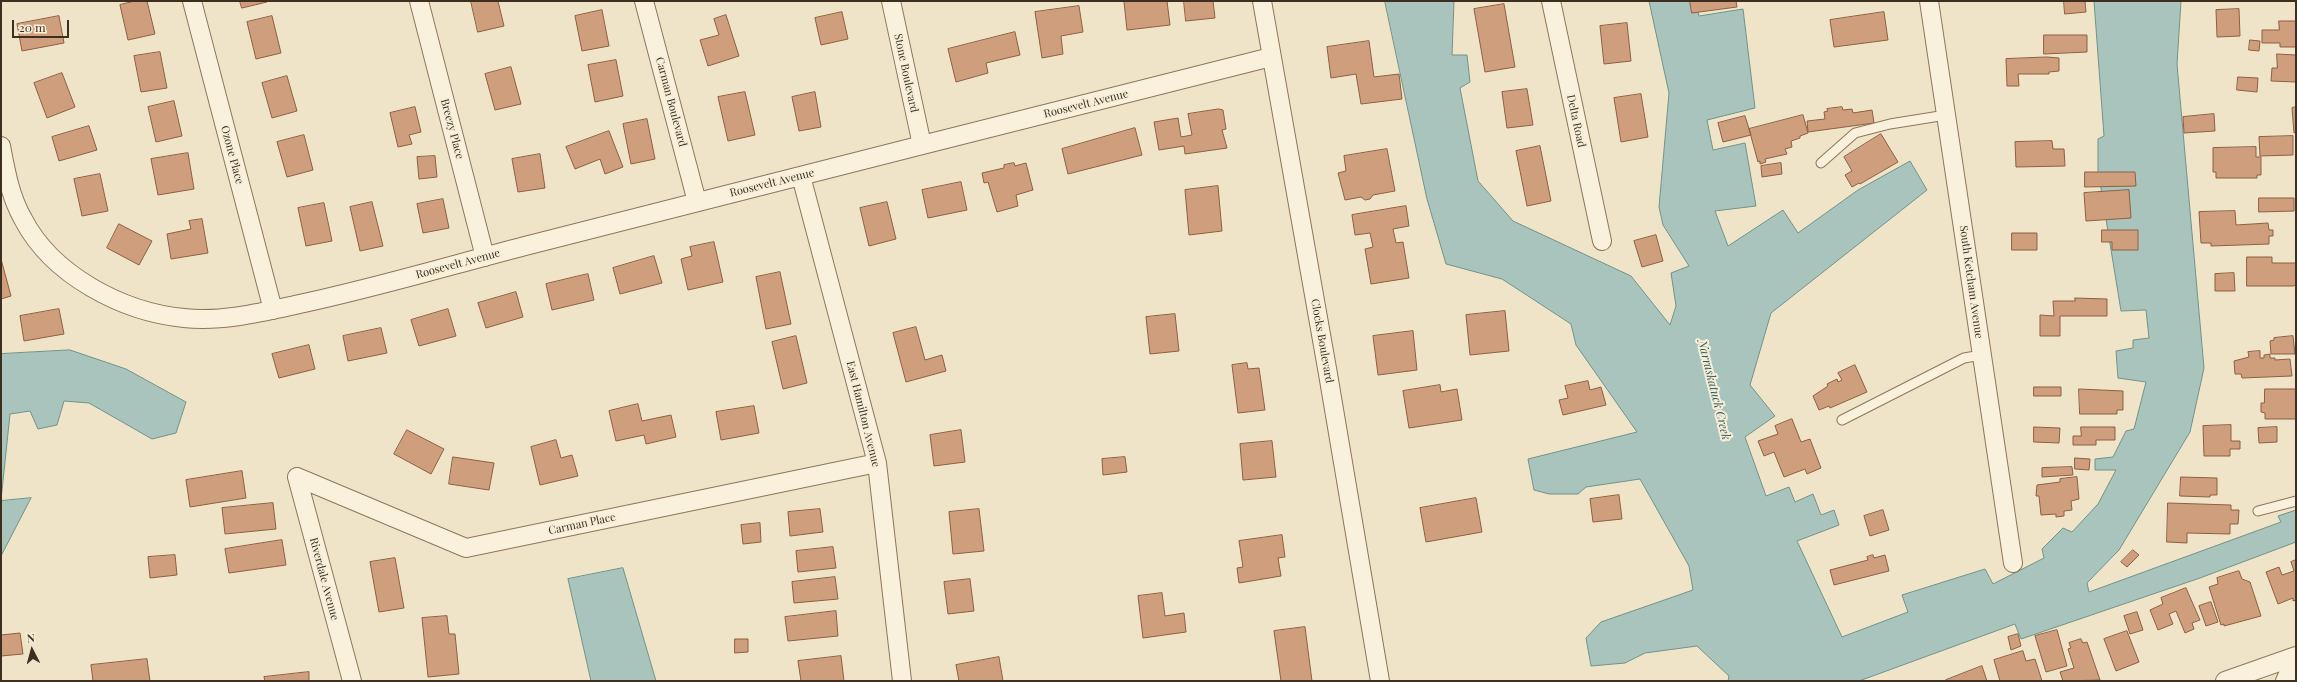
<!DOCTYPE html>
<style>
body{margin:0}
#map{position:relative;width:2297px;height:682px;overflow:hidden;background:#f0e4c8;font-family:"Playfair Display",serif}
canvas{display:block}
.frame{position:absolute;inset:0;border:2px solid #3d2e20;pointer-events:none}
.north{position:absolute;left:12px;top:630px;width:40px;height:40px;-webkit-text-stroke:3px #f7eed8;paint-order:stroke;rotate:354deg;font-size:11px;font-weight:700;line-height:16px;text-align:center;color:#3d2e20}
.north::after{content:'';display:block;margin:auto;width:14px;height:18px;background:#3d2e20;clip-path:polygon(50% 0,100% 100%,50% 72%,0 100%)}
.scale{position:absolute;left:12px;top:20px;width:57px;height:18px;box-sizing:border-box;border:2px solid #3d2e20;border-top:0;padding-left:5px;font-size:12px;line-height:14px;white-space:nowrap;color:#3d2e20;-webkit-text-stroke:3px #f7eed8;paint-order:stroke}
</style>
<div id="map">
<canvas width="2297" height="682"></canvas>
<div class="frame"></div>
<div class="north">N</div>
<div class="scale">20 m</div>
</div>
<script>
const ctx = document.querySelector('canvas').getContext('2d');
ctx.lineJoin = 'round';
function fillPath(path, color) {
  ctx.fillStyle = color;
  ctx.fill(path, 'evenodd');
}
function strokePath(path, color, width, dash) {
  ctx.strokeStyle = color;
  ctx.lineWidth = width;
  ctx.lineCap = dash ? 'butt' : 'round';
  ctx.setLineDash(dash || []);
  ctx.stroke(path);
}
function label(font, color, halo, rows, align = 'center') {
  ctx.font = font + ' "Playfair Display",serif';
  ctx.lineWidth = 4;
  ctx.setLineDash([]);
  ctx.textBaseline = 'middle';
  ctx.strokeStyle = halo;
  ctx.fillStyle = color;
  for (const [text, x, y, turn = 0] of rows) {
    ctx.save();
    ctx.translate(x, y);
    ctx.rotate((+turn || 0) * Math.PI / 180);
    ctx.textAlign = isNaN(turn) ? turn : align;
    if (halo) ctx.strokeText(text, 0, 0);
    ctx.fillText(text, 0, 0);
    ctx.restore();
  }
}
const water = new Path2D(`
 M1385 1H1454L1452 55H1467L1470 82 1460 88 1478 181 1513 221 1631 276 1670 325 1676 306 1671 273 1689 266 1663 225 1659 207 1669 93 1649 1H1695L1699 16 1743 9 1755 108 1707 120 1713 150 1745 143 1756 206 1715 211 1728 246 1783 210 1798 233 1858 190 1910 161 1927 190 1771 313 1750 385 1775 416 1745 437 1766 496 1789 487 1795 502 1813 494 1821 515 1834 510 1839 525 1797 541 1842 637 1908 612 1902 595 1985 569 1993 584 2044 558 2042 549 2063 528 2072 532 2098 504 2116 470H2095V459L2113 457 2126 431 2134 429 2146 382 2118 378 2116 351 2133 348V340L2149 338 2146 310 2121 311 2098 170V139L2104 136 2094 1H2181L2177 64 2204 368 2190 432 2119 550 2087 583 2089 592 2281 522 2278 516 2296 510V542L2200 578 2021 639 2015 624 1859 681H1728L1729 676 1697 646 1645 653 1625 663 1591 666 1586 638 1601 622 1693 590 1689 566 1640 479 1586 487 1578 494H1549L1534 490 1528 459 1637 432 1576 345 1571 324 1502 279 1446 264 1427 199Z
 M70 350 126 369 186 402 176 433 152 439 89 403 64 401 57 425 38 429 30 411 10 414 1 500V354Z
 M31 498 1 556V501Z
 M623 568 656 681H591L568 579Z`);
fillPath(water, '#a9c4bc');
strokePath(water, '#6f938a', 1);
const building = new Path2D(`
 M135 1H147L155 34 128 40 120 5Z
 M240 1H267V2L242 8Z
 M471 1H498L504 26 478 32Z
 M1167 1 1170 25 1127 30 1124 2Z
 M1184 1H1213L1215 18 1186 21Z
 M1690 1H1736L1737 7 1692 13Z
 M2064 1H2088L2085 2 2086 12 2065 14Z
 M1504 4 1515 67 1485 72 1474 9Z
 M1079 6 1083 32 1061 36 1063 54 1042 58 1035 12Z
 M2239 9 2240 36 2217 37 2216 10Z
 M602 10 609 46 582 51 575 16Z
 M842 12 848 39 821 45 815 18Z
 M1884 12 1888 40 1834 47 1830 20Z
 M726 15 739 56 708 66 700 40 719 35 714 19Z
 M59 16 64 43 22 51 17 24Z
 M272 16 281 53 256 59 247 22Z
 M2279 21H2296V47H2280V43H2262V30H2279Z
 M1627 23 1631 61 1604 64 1600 26Z
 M1015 32 1020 55 986 63 988 73 956 82 948 49Z
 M2044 35H2087V52L2044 54Z
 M2250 40 2260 41 2259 51 2249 50Z
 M1369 41 1374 77 1399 74 1402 99 1361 104 1356 74 1331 78 1327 47Z
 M160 52 167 88 141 92 134 56Z
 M2277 54 2296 55V82L2271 81 2272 68H2277Z
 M2047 57 2059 58V71L2049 72V74H2018L2019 86H2007L2006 59Z
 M616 60 623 96 595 102 588 65Z
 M511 67 521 104 495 110 485 74Z
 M62 73 75 107 47 118 34 83Z
 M287 76 297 111 272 118 262 83Z
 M2238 77 2258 78 2257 92 2237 90Z
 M1527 89 1533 125 1507 128 1502 92Z
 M745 92 755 135 728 141 718 97Z
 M815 92 821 127 799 131 792 97Z
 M1641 94 1648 137 1621 142 1614 98Z
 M174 101 182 136 156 142 148 107Z
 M415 107 421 132 409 135 412 144 398 147 390 113Z
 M1842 107 1843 110 1852 109 1853 113 1872 110 1874 123 1808 132 1807 121 1825 119 1824 112 1828 111 1827 109Z
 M2296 107V132L2294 133 2292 108Z
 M1219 109 1223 110 1226 129 1222 130 1227 148 1185 154 1184 146 1159 150 1154 122 1178 118 1181 137 1192 135 1188 114Z
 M2214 114 2215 131 2184 133 2183 117Z
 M1803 115 1808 133 1800 136V138L1791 141 1792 147 1785 149 1787 154 1765 159 1766 162 1760 164V161L1758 162 1749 129Z
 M1745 116 1751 135 1723 142 1718 123Z
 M647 119 655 159 631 164 623 124Z
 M89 126 97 150 59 161 52 137Z
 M1135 128 1142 155 1068 174 1062 149Z
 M609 131 623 167 605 174 600 159 575 169 566 147Z
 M1881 134 1898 162 1860 184 1859 183 1852 187 1845 175 1852 171 1844 157Z
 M304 135 313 170 287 177 277 142Z
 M2293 136V155L2260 156 2259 137Z
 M2052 141 2053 149H2064L2065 166 2016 167 2015 142Z
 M1540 146 1551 201 1527 206 1516 151Z
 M2256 147V157H2261V175H2257V178H2216V172H2213V148Z
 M1387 149 1395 191 1373 195 1370 199 1365 200 1361 197 1345 200 1338 173 1346 171 1344 156Z
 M188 153 194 189 158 195 151 159Z
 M540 154 545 188 518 192 512 159Z
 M435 156 437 177 419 179 417 157Z
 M1014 163 1015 166 1026 163 1033 190 1016 195 1018 206 997 212 988 182 984 183 982 173 1004 168V165Z
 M1781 163 1782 174 1762 177 1761 166Z
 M2085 172H2135L2136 186 2085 187Z
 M100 174 108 211 82 216 74 179Z
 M961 182 967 210 928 218 922 190Z
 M1218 186 1222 231 1189 235 1185 190Z
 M2129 190 2131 218 2086 221 2084 193Z
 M2259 198H2294V211L2259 212Z
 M443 199 449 228 423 233 417 204Z
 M372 202 383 246 360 251 350 207Z
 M887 202 896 239 869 246 860 208Z
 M324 203 332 241 306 246 298 208Z
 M1406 206 1409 226 1393 229 1396 243 1403 242 1409 278 1371 284 1365 249 1373 247 1370 233 1355 235 1352 215Z
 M2235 211 2236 225 2268 223 2269 230H2273V236H2269V244L2211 246V243H2201L2199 212Z
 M202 219 208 253 171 259 167 234 191 229 189 221Z
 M119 224 152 241 139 265 107 248Z
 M2102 230H2138V250H2112V242H2102Z
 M2012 233H2037V250H2012Z
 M1656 235 1663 261 1642 267 1634 241Z
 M714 242 723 282 688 290 681 259 692 256 690 247Z
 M654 256 662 283 620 294 613 268Z
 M2247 257H2272V263H2296V284L2294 286H2247Z
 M1 259 11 296 1 299Z
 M780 272 791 324 766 329 756 277Z
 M2234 273 2235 291H2215V274Z
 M588 274 594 300 552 310 546 284Z
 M516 292 523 317 486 328 478 303Z
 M2075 298 2107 299V316H2060V336H2040V315L2054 316 2053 301H2075Z
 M59 309 64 334 24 341 20 316Z
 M448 309 456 336 419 346 411 320Z
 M1505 311 1509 351 1470 355 1466 315Z
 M1175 314 1179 351 1150 354 1146 317Z
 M916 327 925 360 942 355 946 371 906 382 893 333Z
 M381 328 387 353 348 361 343 336Z
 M1413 331 1417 370 1378 375 1373 336Z
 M796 336 807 383 783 389 772 342Z
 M2293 336 2295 354H2271L2270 341 2274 340V338Z
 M309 345 315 369 279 378 272 354Z
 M2260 351V358H2264V355L2270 354V358H2275V360L2290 359 2292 376 2242 378 2241 374H2235L2234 361 2249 357 2248 352Z
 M1247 363 1248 369 1259 368 1265 410 1238 413 1232 365Z
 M1855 365 1867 392 1830 408 1829 406 1819 410 1813 396 1828 386 1827 384 1837 379 1838 382 1842 380 1838 373Z
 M1588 381 1590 390 1601 387 1606 405 1563 415 1559 400 1568 398 1565 386Z
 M1440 385 1441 392 1457 389 1462 420 1409 428 1403 391Z
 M2034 387H2061V396H2034Z
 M2079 389 2123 391V410H2117V414H2080Z
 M2265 389H2296V419H2265V413L2261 412V403H2264Z
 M638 404 642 421 671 415 676 437 646 444 644 435 616 441 609 411Z
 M754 406 759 433 721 440 716 412Z
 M1792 419 1801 442 1810 439 1821 468 1807 474 1805 469 1784 477 1774 452 1764 456 1758 441 1778 434 1775 426Z
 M2231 425V441H2240V449H2230V456H2204L2203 426Z
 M2034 427 2060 428 2059 443 2034 442Z
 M2081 427H2115V440H2096V445H2073V436H2081Z
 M2277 427V442L2259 443 2258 428Z
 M407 430 444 449 431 474 394 454Z
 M961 430 965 462 934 466 930 435Z
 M556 440 561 458 572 455 578 476 540 485 531 447Z
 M1272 441 1276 477 1243 480 1240 444Z
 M453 457 494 463 489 490 449 484Z
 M1125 457 1127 472 1103 475 1102 459Z
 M2075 458 2090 459 2089 470 2075 469Z
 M2072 467 2073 475 2042 477V468Z
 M242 471 246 498 190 507 186 480Z
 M2077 477 2079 499 2071 501 2072 510 2064 511V516L2056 517V514L2041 515 2039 496H2036L2037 485 2060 482V479Z
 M2181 477 2217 478V495H2210V497L2180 496Z
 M1619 495 1622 519 1593 522 1590 499Z
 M1476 498 1482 532 1426 542 1420 508Z
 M273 503 276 529 225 534 222 508Z
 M2168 503 2231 505V510H2239L2238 524H2230V534L2187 533V543L2167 542Z
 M820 509 823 532 790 536 788 512Z
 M979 509 984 551 953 554 949 512Z
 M1883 510 1889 530 1870 536 1864 516Z
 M760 523 761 542 743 544 741 525Z
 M1282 535 1285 557 1278 558 1281 576 1239 583 1237 568 1243 567 1239 541Z
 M282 540 286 565 229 573 225 549Z
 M833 547 836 568 798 572 796 551Z
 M2133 550 2139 555 2127 567 2121 562Z
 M175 555 177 575 150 578 148 557Z
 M1873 555 1874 558 1885 555 1889 571 1834 585 1830 570 1868 560 1867 557Z
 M395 558 404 608 379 612 370 562Z
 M2296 560V600L2293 601V598L2278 604 2266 572 2279 567 2282 575 2294 571 2291 562Z
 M2239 571 2242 579 2250 582 2261 616 2224 626V624L2221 625 2209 587 2218 584 2217 578Z
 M835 577 838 599 794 603 792 582Z
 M970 579 974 611 948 614 944 582Z
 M2186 588 2200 620 2192 623 2194 629 2185 633 2176 611 2169 614 2173 624 2158 630 2150 610 2163 604 2161 598Z
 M1162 593 1165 616 1184 613 1186 632 1143 638 1138 596Z
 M2211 602 2218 622 2206 626 2199 606Z
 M836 611 838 636 788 641 785 617Z
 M2137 612 2143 630 2130 634 2124 616Z
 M447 616 449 634H455L459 674 428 677 422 618Z
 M1305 627 1312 681H1281L1274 631Z
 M1 630V635L20 633 23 654 1 656Z
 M2057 630 2067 666 2046 672 2035 636Z
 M2127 631 2139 662 2116 671 2104 639Z
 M2018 634 2021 646 2011 650 2008 637Z
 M735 639H748V652L735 653Z
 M2081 639 2083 643 2087 642 2100 680 2063 681 2060 672 2074 668 2068 649 2071 648 2069 643Z
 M2023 651 2026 661 2035 659 2042 681H2000L1994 660Z
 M841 656 844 681H801L798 661Z
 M999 657 1003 681H959L956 665Z
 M147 659 150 681H93L91 665Z
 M1982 666 1987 681H1947L1946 680Z
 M309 672V681H265L264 677Z`);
fillPath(building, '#cf9f7d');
strokePath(building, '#8d5f41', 1);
const lane = new Path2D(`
 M1821 163 1855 133 1890 124 1946 115
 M1842 420 1964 358 1982 355
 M2258 511 2296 501`);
const street = new Path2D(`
 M192 1 273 310
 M419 1 485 257
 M644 1 697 202
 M891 1 922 145
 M1262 1 1328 374 1380 681
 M1551 1 1602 241
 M1929 1 2013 563
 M1 146C6 172 10 196 23 219 52 275 122 312 184 318 221 322 259 313 295 305 372 289 448 266 525 246 774 182 1022 120 1271 57
 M801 176 877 463 902 681
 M297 477 466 548 877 463
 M297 477 352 681
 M2225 681 2296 656
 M2285 681 2296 657`);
strokePath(lane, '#8d765c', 11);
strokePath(street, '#8d765c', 20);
strokePath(lane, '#faf1dc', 9);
strokePath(street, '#faf1dc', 18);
label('11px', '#3d2e20', '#f7eed8', [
 ["Stone Boulevard",906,73,78],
 ["Carman Boulevard",671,102,75],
 ["Roosevelt Avenue",1086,104,-14],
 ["Delta Road",1576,121,78],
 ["Breezy Place",452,129,75],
 ["Ozone Place",232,155,75],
 ["Roosevelt Avenue",772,183,-14],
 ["Roosevelt Avenue",458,264,-15],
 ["South Ketcham Avenue",1971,282,82],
 ["Clocks Boulevard",1322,341,80],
 ["East Hamilton Avenue",863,414,76],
 ["Carman Place",582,524,-12],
 ["Riverdale Avenue",324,579,75]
]);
label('italic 12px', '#2f5d5a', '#f7eed8', [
 ["Narraskatuck Creek",1714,390,76]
]);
</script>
